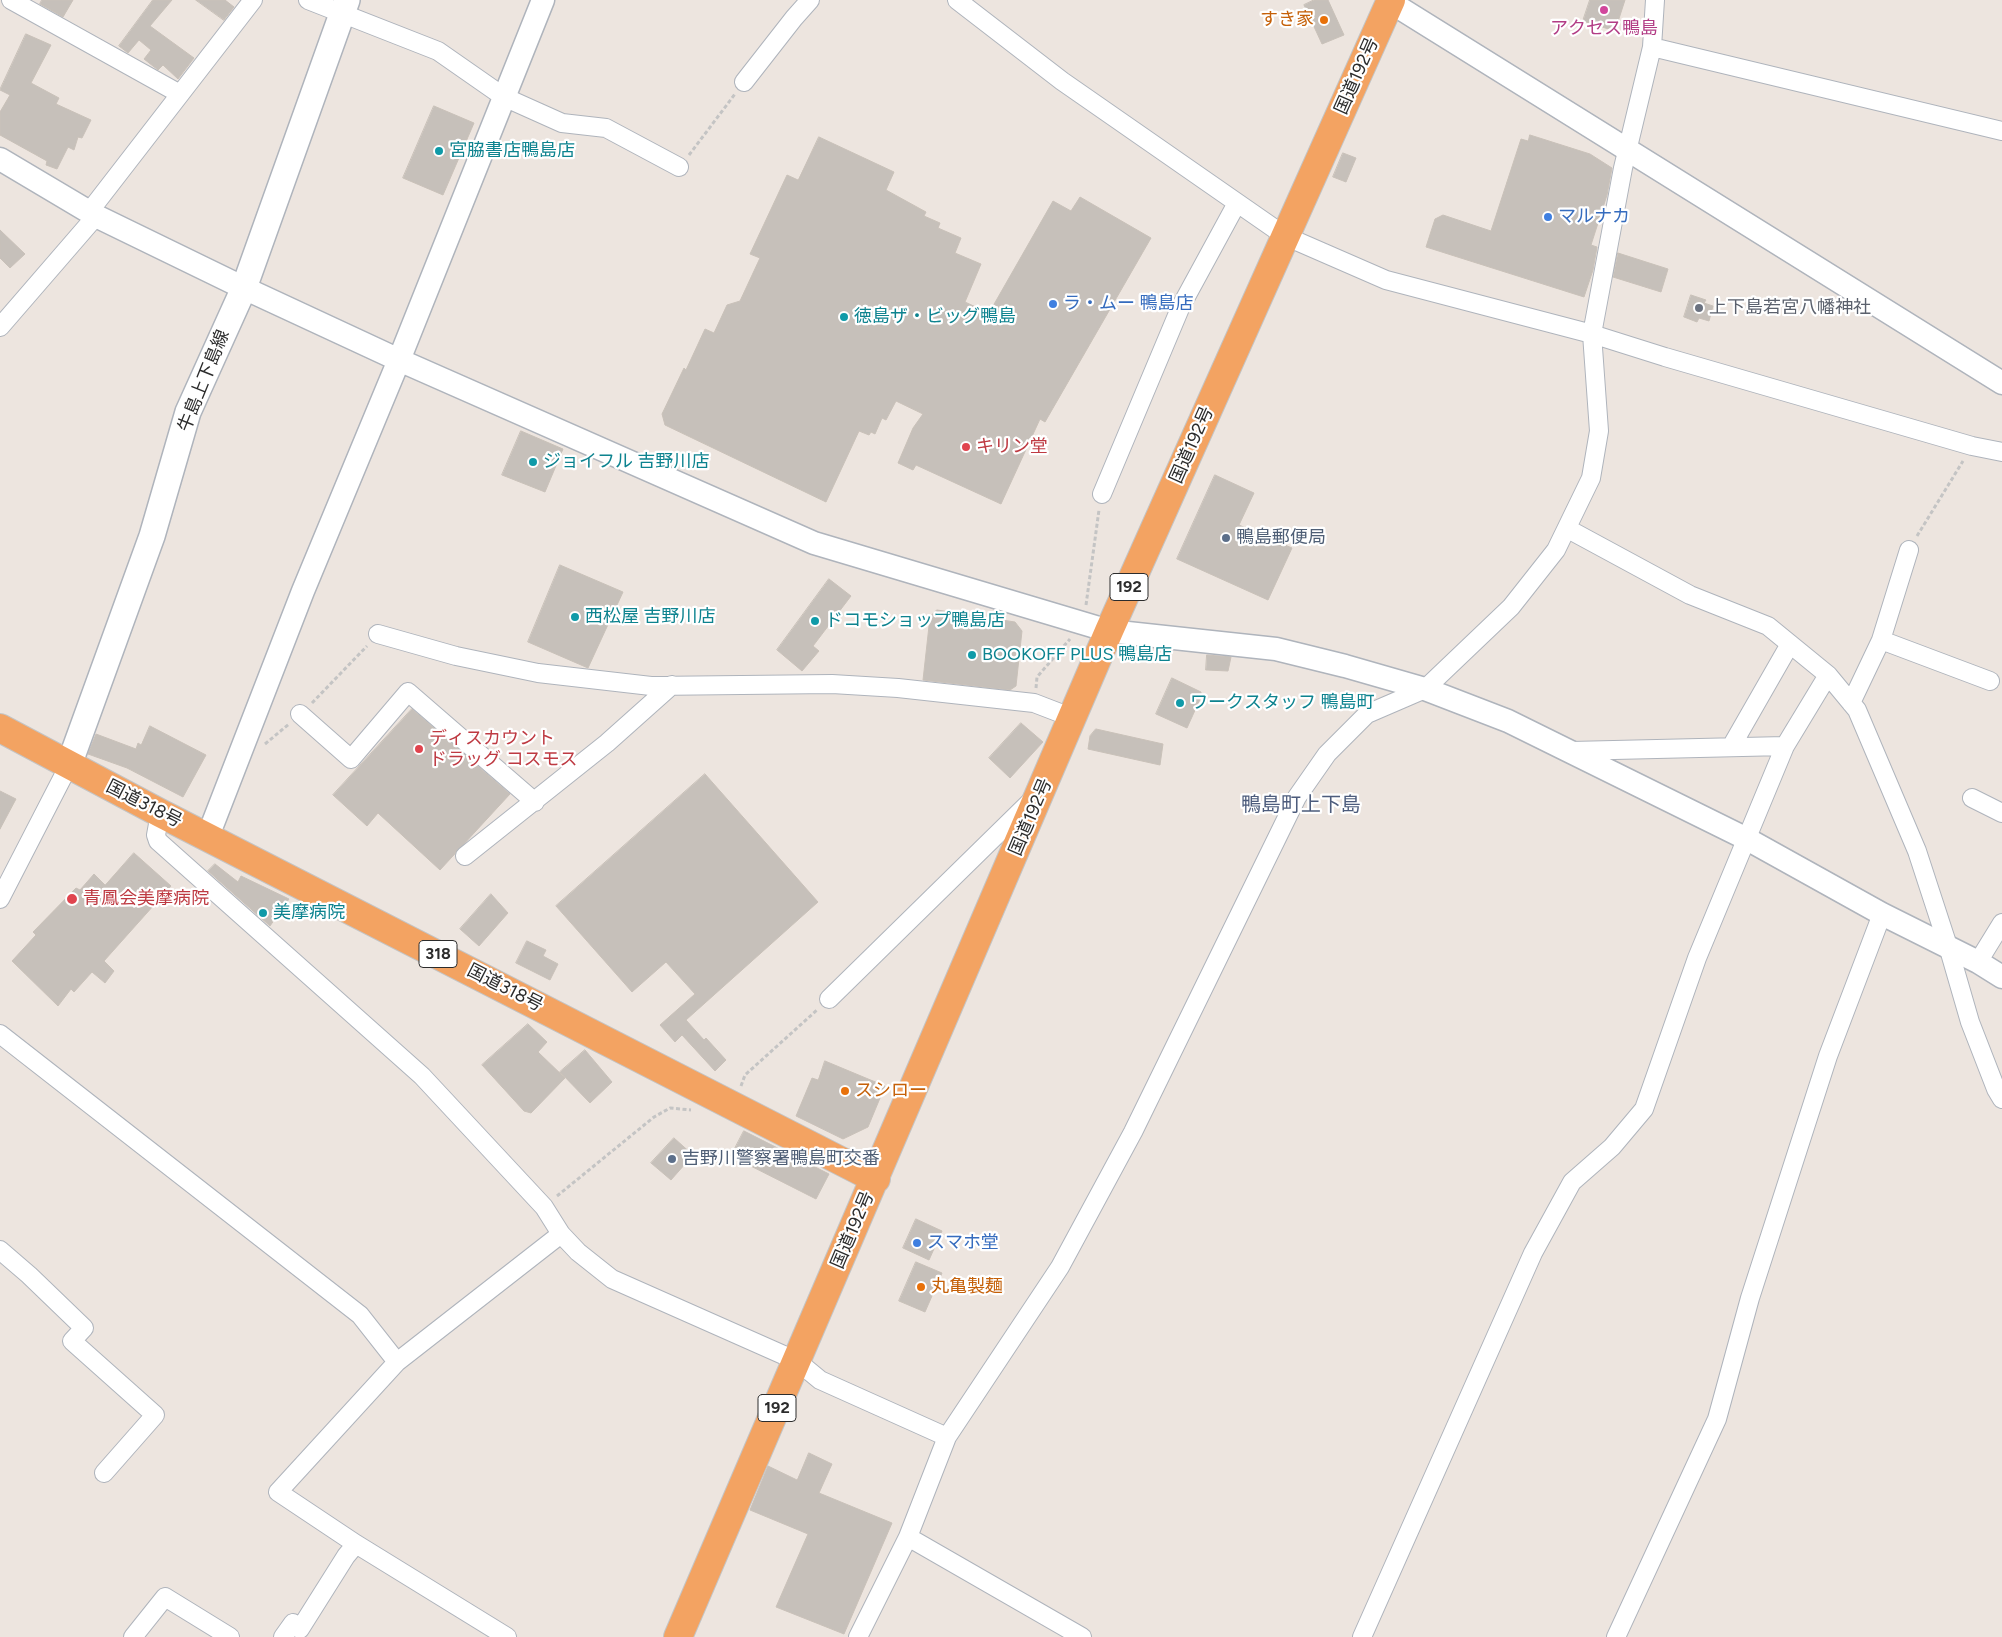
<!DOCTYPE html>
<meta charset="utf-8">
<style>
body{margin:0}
canvas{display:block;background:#ede5df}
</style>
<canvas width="2002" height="1637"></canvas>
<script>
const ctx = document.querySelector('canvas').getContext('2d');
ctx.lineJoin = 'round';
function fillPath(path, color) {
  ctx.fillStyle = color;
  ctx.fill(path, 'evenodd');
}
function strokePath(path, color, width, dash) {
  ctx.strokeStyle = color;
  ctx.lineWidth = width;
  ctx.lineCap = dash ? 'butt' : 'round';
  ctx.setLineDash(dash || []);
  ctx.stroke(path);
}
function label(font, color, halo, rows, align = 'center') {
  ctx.font = font + ' Figtree,"Noto Sans JP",sans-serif';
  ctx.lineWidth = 4.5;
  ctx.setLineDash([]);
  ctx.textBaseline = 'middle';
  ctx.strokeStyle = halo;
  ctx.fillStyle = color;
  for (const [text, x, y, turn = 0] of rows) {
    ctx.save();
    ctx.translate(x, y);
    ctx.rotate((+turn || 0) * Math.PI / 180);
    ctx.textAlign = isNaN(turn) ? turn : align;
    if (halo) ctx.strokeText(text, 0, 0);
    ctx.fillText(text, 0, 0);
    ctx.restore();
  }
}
const building = new Path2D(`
 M42 0H73L63 17 40 4Z
 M153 0H172L150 26 194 58 178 79 163 65 158 70 144 59 151 50 139 40 128 53 119 46Z
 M196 0H225L234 7 224 20Z
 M1314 0H1328L1344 35 1322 44 1304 5Z
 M1590 0H1625L1615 31 1583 21Z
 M26 34 51 45 31 83 59 98 56 104 91 120 82 138 78 137 74 150 68 147 57 169 46 165 47 161 0 135V112L10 95 0 90Z
 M434 106 474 123 443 195 403 178Z
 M1530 135 1590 154 1612 168 1607 195 1591 245 1597 247 1593 270 1584 297 1426 247 1435 219 1443 215 1491 231 1521 139 1528 141Z
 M819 137 894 172 886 190 926 212 924 216 940 223 938 228 961 238 955 253 981 264 965 302 989 313 1053 201 1071 211 1080 197 1151 238 1045 422 1040 419 1001 504 916 465 913 470 898 463 913 428 923 414 896 401 886 420 882 418 875 434 871 432 869 435 859 431 826 502 665 425 662 414 684 368 686 370 705 329 714 333 727 305 740 301 760 258 750 254 787 175 798 180Z
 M1343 153 1356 158 1346 182 1333 177Z
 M0 230 25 254 10 268 0 258Z
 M1618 253 1668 269 1661 292 1613 277Z
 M1691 295 1706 300 1704 303 1713 306 1709 321 1699 318 1697 322 1684 317Z
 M521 431 563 449 545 492 502 475Z
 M1215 475 1254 493 1239 525 1292 548 1268 600 1177 559Z
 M560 565 623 592 588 668 528 642Z
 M829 579 851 596 813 646 819 651 802 671 777 650Z
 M937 610 1015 622 1022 631 1016 686 1010 690 923 680 930 617Z
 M1207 655 1231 657 1228 671 1206 670Z
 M1172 678 1201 692V697L1187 728 1156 714Z
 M412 709 510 794 440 870 378 813 367 826 333 795Z
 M1021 723 1043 742 1010 778 989 758Z
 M150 726 206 755 183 797 127 768 88 754 96 734 136 749 138 743 141 745Z
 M1096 729 1163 744 1160 765 1088 749 1090 736Z
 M705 774 818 902 686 1020 704 1040 706 1038 726 1060 715 1071 682 1035 675 1042 660 1025 695 994 666 962 632 992 556 906Z
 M0 791 16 799 0 829Z
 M134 853 171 886 104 961 114 971 105 983 92 972 74 992 71 989 58 1006 12 961 36 935 33 932 76 888 80 890 94 874 105 885Z
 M215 864 238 882 241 876 289 899 270 926 208 871Z
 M491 894 508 913 479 946 460 929Z
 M527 941 546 950 543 956 558 964 550 980 516 963Z
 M528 1024 547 1042 538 1052 565 1078 531 1113 524 1111 482 1065Z
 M585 1050 612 1082 590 1103 560 1072Z
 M825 1061 885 1086 868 1127 843 1139 796 1116 812 1078 818 1080Z
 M744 1131 829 1174 816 1199 731 1156Z
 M674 1138 693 1155 671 1180 651 1163Z
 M916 1219 942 1231 929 1260 903 1248Z
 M916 1262 942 1273 925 1312 899 1301Z
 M809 1453 832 1464 819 1493 892 1523 844 1634 776 1607 808 1534 750 1510 768 1466 797 1480Z`);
fillPath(building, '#c6c0ba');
strokePath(building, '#c9c1b9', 1);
const minor = new Path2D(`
 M11 0 180 94
 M308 0 438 51 504 97 562 123 606 128 679 167
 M957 0 1062 81 1285 236 1386 280 1592 334 1665 357 1972 446 2002 452
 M1652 47 2002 131
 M744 82 794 18 810 0
 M89 212 253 0
 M0 327 96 216
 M1102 494 1181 306 1237 203
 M1568 529 1690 595 1768 626 1828 675 1857 710 1917 851 1948 946 1970 1022 1996 1089 2002 1099
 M378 634 456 656 538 673 651 686 832 684 898 688 1034 703 1073 718
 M1881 640 1990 681
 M1851 703 1881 640 1909 550
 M300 714 351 759 408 692 535 802
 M1731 747 1790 644
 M1571 751 1785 746
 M1972 798 2002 813
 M160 813 156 835 158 841 422 1076 544 1207 561 1234 578 1252 612 1279 797 1361 820 1380 947 1437
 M465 856 607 743 672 685
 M0 899 69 765
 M1978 962 2002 923
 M829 999 1030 802
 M0 1034 360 1315 397 1362
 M0 1250 29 1275 84 1328 72 1341 155 1415 104 1473
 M908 1537 1082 1637
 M133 1637 165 1597 230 1637
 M283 1637 293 1623 300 1629 346 1556 356 1544
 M507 1637 356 1544 278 1492 397 1362 561 1234
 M858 1637 908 1537 947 1437 1060 1267 1133 1132 1297 797 1327 754 1367 714 1425 689 1511 607 1556 550 1591 478 1599 431 1592 334 1623 168 1652 47 1655 0
 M1362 1637 1533 1253 1572 1182 1612 1147 1644 1109 1697 958 1785 746 1828 675
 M1616 1637 1717 1419 1750 1298 1828 1056 1882 914`);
const tertiary = new Path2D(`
 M1390 2 2002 383
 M0 159 96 216 244 288 399 360 814 543 1109 631 1276 649 1345 666 1425 689 1508 721 1747 839 1882 914 1978 962 2002 977
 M208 836 303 591 399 360 543 0`);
const secondary = new Path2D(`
 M69 765 152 536 188 412 244 288 347 0`);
const trunk = new Path2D(`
 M0 728 160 813 876 1179
 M678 1637 1109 631 1391 0`);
strokePath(minor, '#afb4bc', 20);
strokePath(tertiary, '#afb4bc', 25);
strokePath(secondary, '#afb4bc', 28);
strokePath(trunk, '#c4c4c4', 30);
strokePath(new Path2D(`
 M689 155 735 94
 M1917 536 1963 461
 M1086 605 1099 510
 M1036 688 1037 677 1070 639
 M312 703 367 646
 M265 744 289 724
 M741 1086 745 1075 817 1010
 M557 1196 654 1117 670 1108 691 1110`), '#c4c4c4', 3, [4, 2.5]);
strokePath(minor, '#fff', 18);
strokePath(tertiary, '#fff', 22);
strokePath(secondary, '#fff', 25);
strokePath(trunk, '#f3a362', 28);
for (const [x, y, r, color] of [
 [1604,10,5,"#d1479c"],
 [1324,20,5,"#e8710a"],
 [439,151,5,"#0f9aa8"],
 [1548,217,5,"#3f7fe0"],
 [1053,304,5,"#3f7fe0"],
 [1699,308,5,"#6b7280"],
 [844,317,5,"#0f9aa8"],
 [966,447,5,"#e0444e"],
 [533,462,5,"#0f9aa8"],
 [1226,538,5,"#5c6f8a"],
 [575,617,5,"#0f9aa8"],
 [815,621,5,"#0f9aa8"],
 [972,655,5,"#0f9aa8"],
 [1180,703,5,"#0f9aa8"],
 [419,749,5,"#e0444e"],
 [72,899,6,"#e0444e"],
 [263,913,5,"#0f9aa8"],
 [845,1091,5,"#e8710a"],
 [672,1159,5,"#5c6f8a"],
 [917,1243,5,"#3f7fe0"],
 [921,1287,5,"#e8710a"]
]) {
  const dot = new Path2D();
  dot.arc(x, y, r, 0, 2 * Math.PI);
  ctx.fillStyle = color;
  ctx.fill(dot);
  strokePath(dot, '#fff', 2);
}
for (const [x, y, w] of [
 [1129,587,38],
 [438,954,38],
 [777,1408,38]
]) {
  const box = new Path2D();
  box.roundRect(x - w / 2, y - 13.5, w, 27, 4);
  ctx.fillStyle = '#fff';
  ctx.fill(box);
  strokePath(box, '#2c2c2c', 1);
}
label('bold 16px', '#2c2c2c', null, [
 ["192",1129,587],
 ["318",438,954],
 ["192",777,1408]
]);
label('18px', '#c56008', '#fff', [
 ["すき家",1314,20,"right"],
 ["スシロー",855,1091],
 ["丸亀製麺",931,1287]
], 'left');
label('18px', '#b23c85', '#fff', [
 ["アクセス鴨島",1604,29]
]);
label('18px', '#2c2c2c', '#fff', [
 ["国道192号",1357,76,-66],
 ["牛島上下島線",204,381,-68],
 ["国道192号",1192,445,-66],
 ["国道318号",144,804,27],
 ["国道192号",1031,817,-67],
 ["国道318号",505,988,27],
 ["国道192号",853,1230,-67]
]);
label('18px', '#0d838f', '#fff', [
 ["宮脇書店鴨島店",449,151],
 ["徳島ザ・ビッグ鴨島",854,317],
 ["ジョイフル 吉野川店",543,462],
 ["西松屋 吉野川店",585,617],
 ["ドコモショップ鴨島店",825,621],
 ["BOOKOFF PLUS 鴨島店",982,655],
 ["ワークスタッフ 鴨島町",1190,703],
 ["美摩病院",273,913]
], 'left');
label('18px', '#366cbe', '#fff', [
 ["マルナカ",1558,217],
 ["ラ・ムー 鴨島店",1063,304],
 ["スマホ堂",927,1243]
], 'left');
label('18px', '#5b616d', '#fff', [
 ["上下島若宮八幡神社",1709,308]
], 'left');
label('18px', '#be3a42', '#fff', [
 ["キリン堂",976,447],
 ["ディスカウント",429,739],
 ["ドラッグ コスモス",429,760],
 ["青鳳会美摩病院",83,899]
], 'left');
label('18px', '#4e5e75', '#fff', [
 ["鴨島郵便局",1236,538],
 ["吉野川警察署鴨島町交番",682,1159]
], 'left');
label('20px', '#4d5c7c', '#fff', [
 ["鴨島町上下島",1301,805]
]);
</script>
